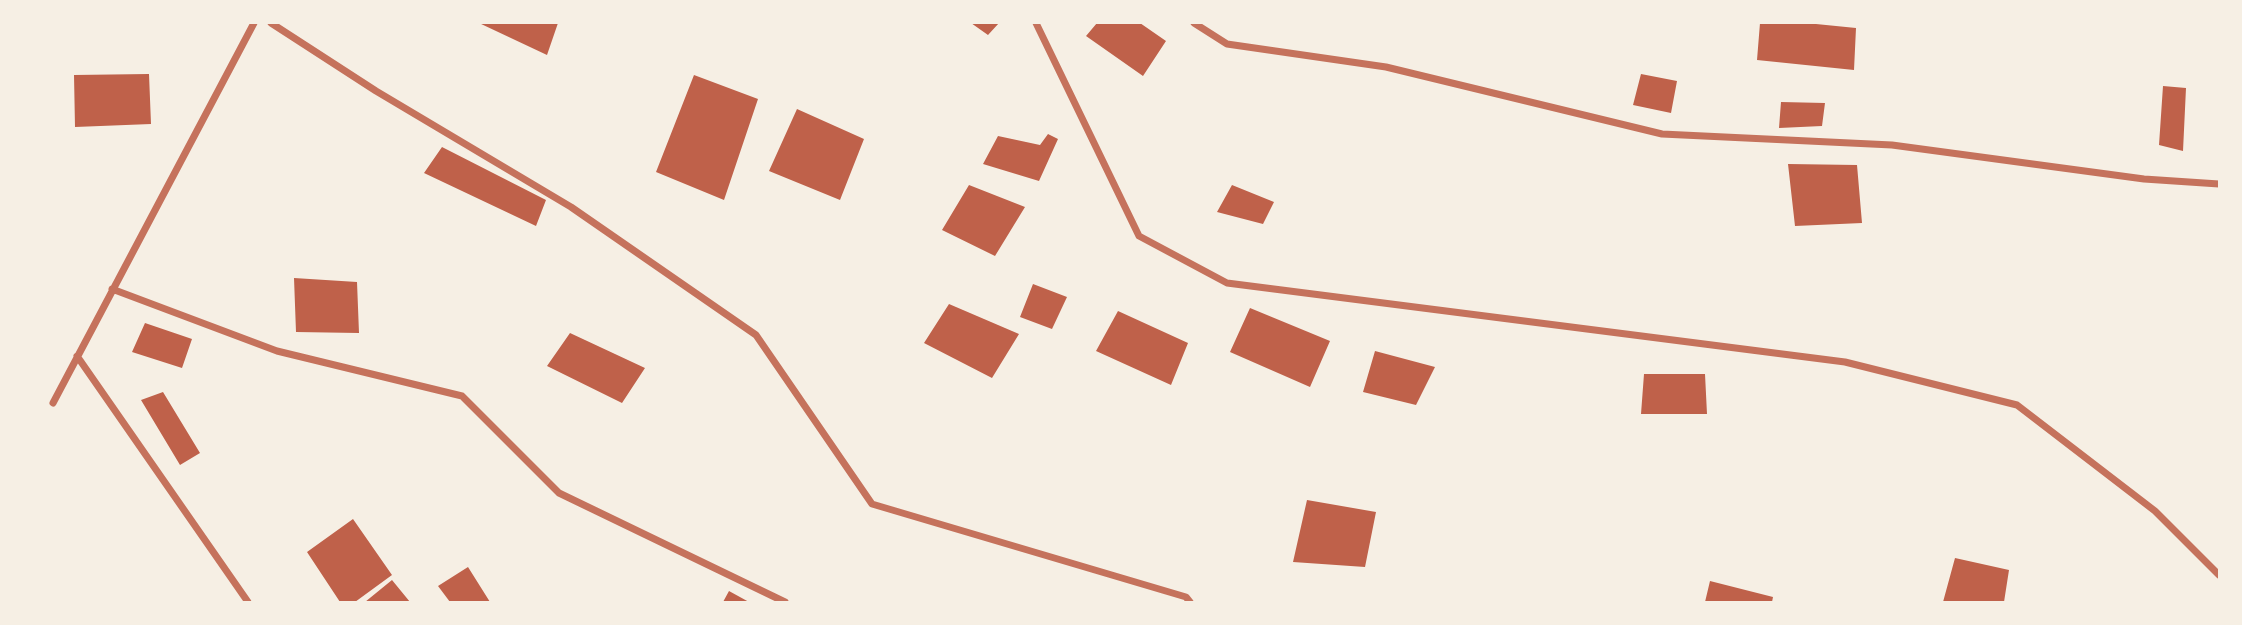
<!DOCTYPE html>
<style>
body{margin:0}
#map{position:relative;width:2242px;height:625px;overflow:hidden;background:#f6efe4;font-family:Lato,sans-serif}
canvas{display:block}
.frame{position:absolute;inset:0;border:24px solid #f6efe4;pointer-events:none}
</style>
<div id="map">
<canvas width="2242" height="625"></canvas>
<div class="frame"></div>
</div>
<script>
const ctx = document.querySelector('canvas').getContext('2d');
ctx.lineJoin = 'round';
function fillPath(path, color) {
  ctx.fillStyle = color;
  ctx.fill(path, 'evenodd');
}
function strokePath(path, color, width, dash) {
  ctx.strokeStyle = color;
  ctx.lineWidth = width;
  ctx.lineCap = dash ? 'butt' : 'round';
  ctx.setLineDash(dash || []);
  ctx.stroke(path);
}
fillPath(new Path2D(`
 M479 23H558L547 55Z
 M971 23H999L988 35Z
 M1097 23H1140L1166 41 1143 76 1086 36Z
 M1760 23H1806L1856 28 1854 70 1757 60Z
 M149 74 151 124 75 127 74 75Z
 M1641 74 1677 81 1671 113 1633 105Z
 M694 75 758 99 724 200 656 172Z
 M2163 86 2186 88 2183 151 2159 145Z
 M1781 102 1825 103 1822 126 1779 128Z
 M797 109 864 139 840 200 769 171Z
 M1048 134 1058 139 1039 181 983 164 998 136 1040 145Z
 M442 147 546 200 536 226 424 173Z
 M1788 164 1857 165 1862 223 1795 226Z
 M969 185 1025 207 995 256 942 230Z
 M1232 185 1274 202 1263 224 1217 212Z
 M294 278 357 282 359 333 296 332Z
 M1033 284 1067 297 1052 329 1020 317Z
 M949 304 1019 334 992 378 924 343Z
 M1250 308 1330 341 1310 387 1230 352Z
 M1118 311 1188 343 1171 385 1096 351Z
 M145 323 192 339 182 368 132 352Z
 M570 333 645 368 622 403 547 366Z
 M1375 351 1435 367 1416 405 1363 392Z
 M1644 374H1705L1707 414H1641Z
 M163 392 200 453 180 465 141 400Z
 M1307 500 1376 512 1365 567 1293 562Z
 M353 519 392 575 355 602H340L307 552Z
 M1955 558 2009 570 2004 602H1943Z
 M468 567 490 602H450L438 586Z
 M392 580 410 602H365Z
 M1710 581 1773 597 1772 602H1705Z
 M729 591 749 602H723Z`), '#bf614a');
strokePath(new Path2D(`
 M271 23 376 91 571 207 756 335 872 504 1186 597 1190 602
 M1036 23 1139 236 1227 283 1845 362 2017 405 2155 511 2219 575
 M1194 23 1227 44 1386 67 1662 134 1892 145 2144 179 2219 184
 M112 289 277 351 462 396 559 493 785 602
 M77 356 248 602
 M53 403 254 23`), '#c5725c', 7);
</script>
